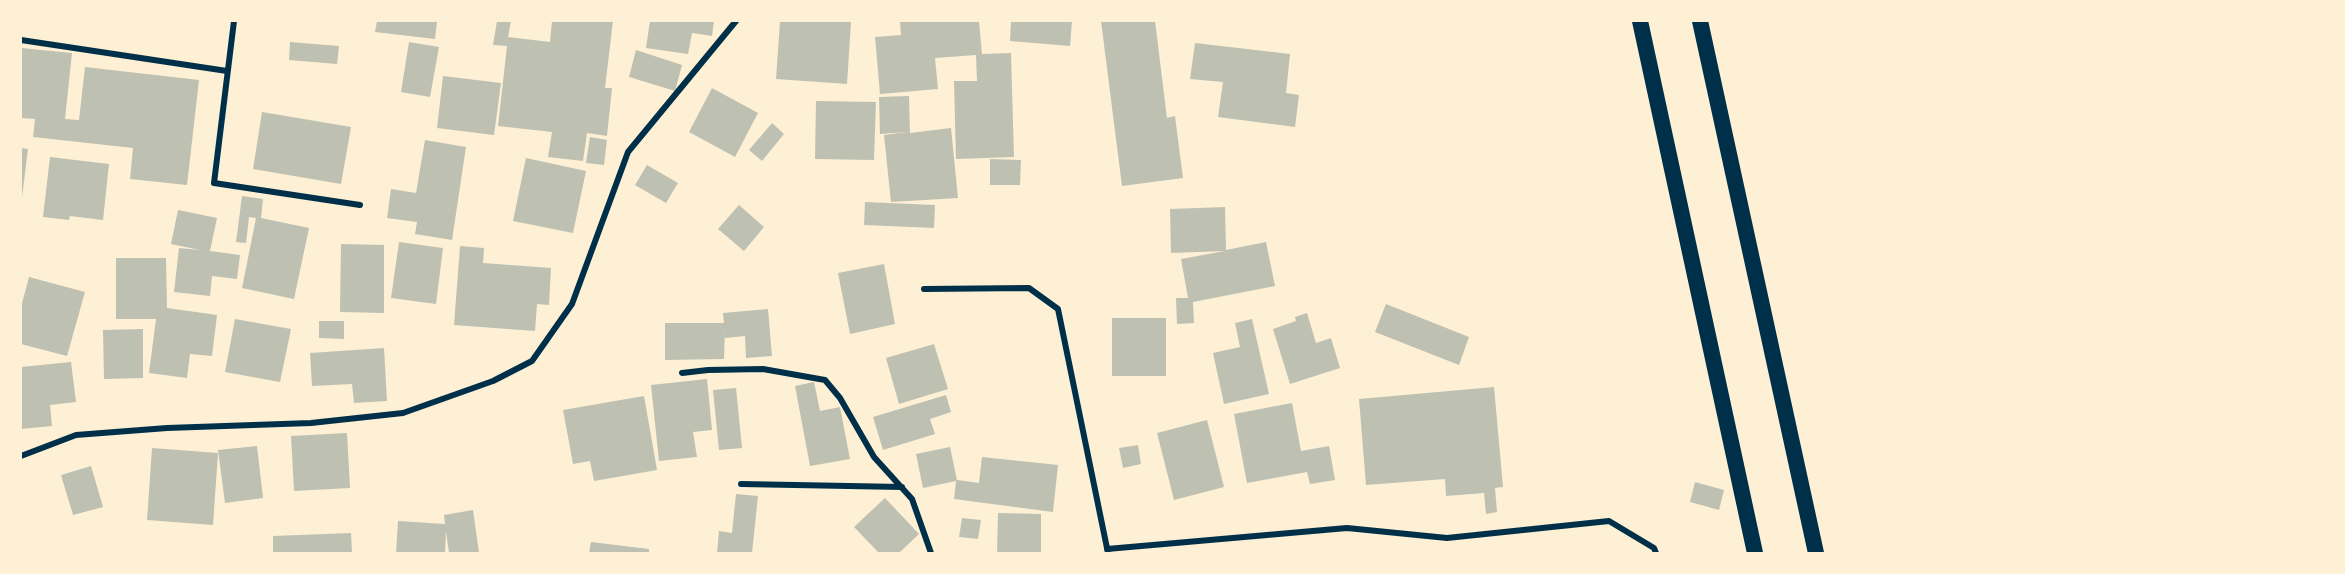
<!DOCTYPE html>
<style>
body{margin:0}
#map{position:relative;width:2345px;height:574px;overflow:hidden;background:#fdf0d5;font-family:Overpass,sans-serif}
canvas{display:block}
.frame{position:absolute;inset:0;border:22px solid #fdf0d5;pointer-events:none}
</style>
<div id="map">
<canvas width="2345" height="574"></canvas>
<div class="frame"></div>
</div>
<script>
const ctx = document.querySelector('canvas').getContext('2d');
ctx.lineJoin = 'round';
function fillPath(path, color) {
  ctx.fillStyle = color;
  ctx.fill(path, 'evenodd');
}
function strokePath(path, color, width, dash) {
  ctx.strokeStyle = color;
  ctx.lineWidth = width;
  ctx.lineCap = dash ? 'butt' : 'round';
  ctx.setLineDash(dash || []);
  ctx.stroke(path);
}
fillPath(new Path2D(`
 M377 21H437L435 39 375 32Z
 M497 21H511L508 37 550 42 552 21H613L605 88H612L607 136 587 133 583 161 548 157 552 132 498 126 507 46 493 45Z
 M650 21H714L712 36 692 33 688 54 646 48Z
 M780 21 851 22 847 84 776 79Z
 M900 21H979L982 54 1011 53 1014 157 956 159 954 81H977L976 55 935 58 938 89 880 94 875 37 901 35Z
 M1011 21H1072L1070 46 1010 41Z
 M1101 21H1155L1167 118 1175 116 1183 178 1122 186Z
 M290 42 339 46 337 64 289 60Z
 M409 42 439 47 430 97 401 92Z
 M1195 43 1290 54 1286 93 1299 95 1295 127 1218 117 1223 82 1190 79Z
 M21 48 72 53 65 119 79 120 85 67 199 80 187 185 130 179 133 148 33 137 35 119 21 118Z
 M636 50 682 65 675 91 629 77Z
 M443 76 501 83 494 135 437 128Z
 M712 88 758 113 735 157 689 132Z
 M909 96 910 133 951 128 958 198 891 202 884 135 907 132 880 134 879 97Z
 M816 101 876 102 874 160 815 159Z
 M262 112 351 127 341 184 253 169Z
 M772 123 784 134 762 161 749 150Z
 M590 137 607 140 604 165 586 163Z
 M425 140 466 147 452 240 415 234 417 222 387 218 391 189 416 193Z
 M21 148 28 149 22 197H21Z
 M50 157 109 164 103 220 70 216 69 220 43 217Z
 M526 158 586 171 573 233 513 221Z
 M990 159 1021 160 1020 185H990Z
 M647 165 678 183 666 203 635 185Z
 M242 196 263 199 261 218 309 228 294 299 242 288 256 218 249 217 246 243 236 242Z
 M865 202 935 205 934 228 864 225Z
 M739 205 764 227 744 251 718 229Z
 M1225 207 1226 250 1266 242 1275 286 1193 302 1194 323 1177 324 1176 298H1188L1181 259 1225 251 1171 253 1170 209Z
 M178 210 217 218 210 251 240 255 237 279 212 276 210 296 174 292 179 248 200 250 171 244Z
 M399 242 443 248 436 304 391 298Z
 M341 244 384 245V313L340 312Z
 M460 246 484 248 483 263 551 268 549 305 537 304 535 331 454 325Z
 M116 258H166L167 308 217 315 212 356 190 354 187 378 149 373 156 319H116Z
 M884 264 895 324 850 334 838 273Z
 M29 277 85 292 67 356 21 344V307Z
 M1386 304 1469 337 1459 365 1375 332Z
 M768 309 772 356 746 358 745 336 725 338V330L724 359 665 360V323H724L723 313Z
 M1307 313 1316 343 1331 338 1340 368 1290 384 1273 329 1296 321 1295 317Z
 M1112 318H1166V376H1112Z
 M235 319 291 329 280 382 225 372Z
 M1252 319 1269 394 1224 404 1213 353 1240 347 1235 323Z
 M319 321H344V339L319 338Z
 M143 329V378L104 379 103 330Z
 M934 344 948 389 899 404 886 358Z
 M384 348 387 401 354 403 352 384 312 386 310 353Z
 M71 362 76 402 50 405 52 426 21 429V367Z
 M707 379 712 430 693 432 697 457 659 461 651 385Z
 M814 382 820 411 840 407 850 459 810 466 795 386Z
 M1494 387 1503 487 1495 488 1497 512 1486 514 1484 493 1446 496 1445 479 1366 485 1359 399Z
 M736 388 742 448 719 450 713 390Z
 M946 395 951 412 930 419 935 434 883 450 873 417Z
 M644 396 657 470 594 481 590 461 573 464 563 410Z
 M1292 403 1301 451 1329 446 1335 480 1310 484 1307 472 1247 483 1234 414Z
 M1207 420 1224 487 1174 500 1157 433Z
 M347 433 350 488 294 491 291 436Z
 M1138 445 1141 464 1123 468 1119 448Z
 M257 446 263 498 225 503 218 450Z
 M950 447 957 480 979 483 982 457 1058 465 1053 512 954 499 956 481 923 488 916 454Z
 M152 448 218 453 213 525 147 520Z
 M91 466 103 507 73 515 61 475Z
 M1695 482 1724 490 1719 510 1690 502Z
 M736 494 758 496 752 553H717L719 531 732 533Z
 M885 498 919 534 899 553H879L854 527Z
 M473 510 479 553H449L446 531 445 553H396L398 521 445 524 444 515Z
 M998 513 1041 514V553H997Z
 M962 518 981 520 978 539 959 537Z
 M351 533 352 553H273V536Z
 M591 542 649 549V553H589Z`), '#bec0b2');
strokePath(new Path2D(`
 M234 21 214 183 360 205
 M21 40 227 71
 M924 289 1029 288 1058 309 1108 553
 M682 373 708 370 763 369 825 380 840 398 874 457 912 499 931 553
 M21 456 76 435 167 428 311 423 403 413 493 381 532 361 572 304 628 152 736 21
 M741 484 902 487
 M1107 549 1347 528 1447 538 1609 521 1654 548 1656 553`), '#003049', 6);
strokePath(new Path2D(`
 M1640 21 1755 553
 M1700 21 1816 553`), '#003049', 16);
</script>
